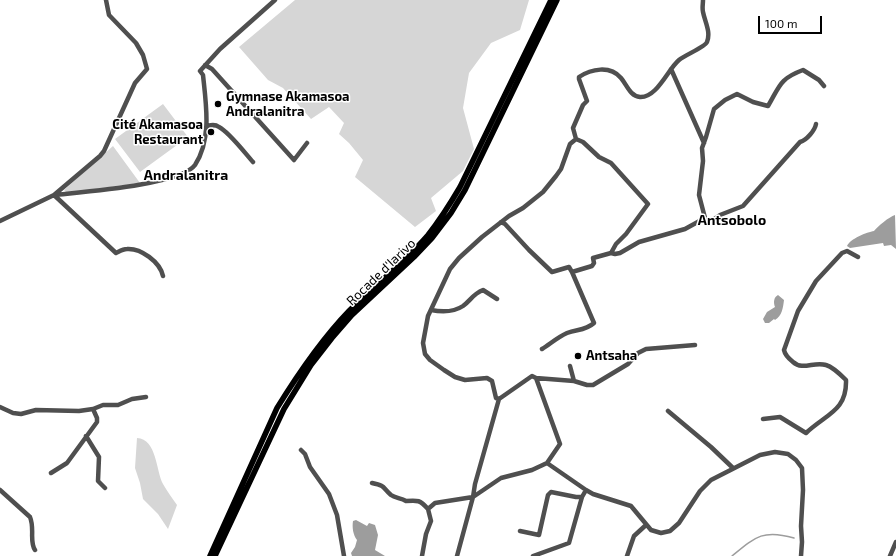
<!DOCTYPE html>
<meta charset="utf-8">
<style>
body{margin:0}
#map{position:relative;width:896px;height:556px;overflow:hidden;background:#fff;font-family:"Exo 2",sans-serif}
canvas{display:block}
.scale{position:absolute;left:758px;top:16px;width:64px;height:18px;box-sizing:border-box;border:2px solid #000;border-top:0;padding-left:5px;font-size:12px;line-height:14px;white-space:nowrap;color:#000;-webkit-text-stroke:3px #fff;paint-order:stroke}
</style>
<div id="map">
<canvas width="896" height="556"></canvas>
<div class="scale">100 m</div>
</div>
<script>
const ctx = document.querySelector('canvas').getContext('2d');
ctx.lineJoin = 'round';
function fillPath(path, color) {
  ctx.fillStyle = color;
  ctx.fill(path, 'evenodd');
}
function strokePath(path, color, width, dash) {
  ctx.strokeStyle = color;
  ctx.lineWidth = width;
  ctx.lineCap = dash ? 'butt' : 'round';
  ctx.setLineDash(dash || []);
  ctx.stroke(path);
}
function label(font, color, halo, rows, align = 'center') {
  ctx.font = font + ' "Exo 2",sans-serif';
  ctx.lineWidth = 3;
  ctx.setLineDash([]);
  ctx.textBaseline = 'middle';
  ctx.strokeStyle = halo;
  ctx.fillStyle = color;
  for (const [text, x, y, turn = 0] of rows) {
    ctx.save();
    ctx.translate(x, y);
    ctx.rotate((+turn || 0) * Math.PI / 180);
    ctx.textAlign = isNaN(turn) ? turn : align;
    if (halo) ctx.strokeText(text, 0, 0);
    ctx.fillText(text, 0, 0);
    ctx.restore();
  }
}
fillPath(new Path2D(`
 M295 0H529L520 30 491 43 469 73 463 108 474 149 463 171 431 198 436 211 415 227 355 177 363 160 349 143 339 134 344 123 329 107 311 119 283 88 268 80 239 47Z
 M163 104 188 137 140 172 115 139Z
 M113 146 140 183 67 193 64 190Z
 M137 438C157 439 156 471 163 484 167 491 172 498 177 505L168 529 158 514 143 499 140 483 135 468Z`), '#d6d6d6');
fillPath(new Path2D(`
 M895 215 896 249 891 245 884 246 883 243 850 248 847 246C850 239 867 232 874 231 878 226 889 217 895 215Z
 M778 295 784 300C783 308 782 316 775 320L774 319 769 323H765L763 319 767 312 775 307C773 302 774 297 778 295Z
 M356 520 367 526 369 523 375 525 378 535 375 550 385 556H352L351 553 355 547 357 540C353 535 352 527 353 521Z`), '#9d9d9d');
strokePath(new Path2D(`
 M732 556C755 537 763 529 794 538`), '#9d9d9d', 1.5);
strokePath(new Path2D(`
 M205 65 212 69 294 160 307 143
 M671 69 704 143
 M207 126C211 125 215 124 219 127 229 132 244 152 253 162
 M576 139 583 142 599 157 611 163 648 204 626 234 616 244 611 253
 M54 195C81 192 181 185 195 165 212 139 206 104 203 75L200 71 220 49 275 0
 M54 195 116 253C120 251 123 249 127 249 141 248 160 262 163 276
 M714 219 720 215 743 206 800 142C807 140 815 130 816 124
 M0 221 54 195 100 156 104 151 135 83 147 69 143 55 136 43 109 15 106 0
 M501 222 505 224 529 250 552 272 569 267 572 272 592 266 594 263 593 258 611 253 615 254 620 253 639 242 685 229 705 218 699 195 703 161 702 148 706 137 714 109 725 100 737 94 753 102 768 106C780 86 779 79 803 70L819 80 824 86
 M431 310C441 312 454 312 463 306 471 300 473 294 483 290L497 299
 M542 349C550 344 558 337 567 333 577 329 585 331 594 323L572 272
 M570 366 574 381
 M536 378 574 381 587 385H593L628 364 638 353 646 349 695 345
 M0 407 13 413 21 414 36 410 79 411 93 409 97 418V422L67 463 51 473
 M93 409 103 405H118L132 399 146 397
 M668 411 711 447 733 468
 M763 419 780 417 806 433C826 414 847 411 846 380 840 374 833 367 826 365 814 361 803 371 793 362 788 358 785 355 784 350L798 311 816 281 842 253 847 251 858 257
 M86 436 99 457 98 481 105 488
 M301 450 305 454 310 467 329 494 337 515 344 556
 M547 463 586 490 593 494 631 506 651 530 661 533 670 531 679 523 700 491 711 480 760 455 775 452 788 454 796 460 802 468 803 490 801 526 802 542 801 556
 M372 483C386 486 382 487 391 495 395 498 401 498 406 501 418 500 420 500 428 509
 M0 490 30 517C35 529 29 541 35 550
 M520 531 539 535 548 495 551 492 576 497H582L586 490
 M422 556 426 534 431 521 428 509 435 503 473 497 501 478 532 470 547 463 560 444 536 378 532 376 499 399 496 398 492 381 487 378 465 380 455 377 444 370 430 360 425 354 423 343 428 316 450 269 459 258 482 237 509 216 523 208 543 192 556 176 561 169 570 144 576 139 573 128 583 105 587 101 579 79V77C591 69 610 65 621 78 627 85 630 96 640 97 657 98 668 69 679 60 685 55 705 47 707 42 711 32 705 22 703 12 702 8 703 4 703 0
 M457 556 473 497 475 484 499 399
 M533 556 569 543 582 497
 M627 556 634 536 646 525
 M890 556 896 542`), '#4f4f4f', 4.5);
strokePath(new Path2D(`
 M210 556 277 408C298 374 321 340 349 311 375 285 404 263 428 235 440 220 450 204 460 187L551 0
 M215 556 284 409 311 365 332 338 352 315 414 257 432 238 451 213 465 190 557 0`), '#000', 5.5);
for (const [x, y, r, color] of [
 [218,104,4,"#000"],
 [211,132,4,"#000"],
 [578,356,4,"#000"]
]) {
  const dot = new Path2D();
  dot.arc(x, y, r, 0, 2 * Math.PI);
  ctx.fillStyle = color;
  ctx.fill(dot);
  strokePath(dot, '#fff', 1.5);
}
label('bold 13px', '#000', '#fff', [
 ["Gymnase Akamasoa",226,97],
 ["Andralanitra",226,112],
 ["Cité Akamasoa",203,125,"right"],
 ["Restaurant",203,140,"right"],
 ["Antsaha",586,356]
], 'left');
label('13px', '#000', '#fff', [
 ["Rocade d'Iarivo",381,272,-44]
]);
label('bold 14px', '#000', '#fff', [
 ["Andralanitra",186,175],
 ["Antsobolo",732,220]
]);
</script>
